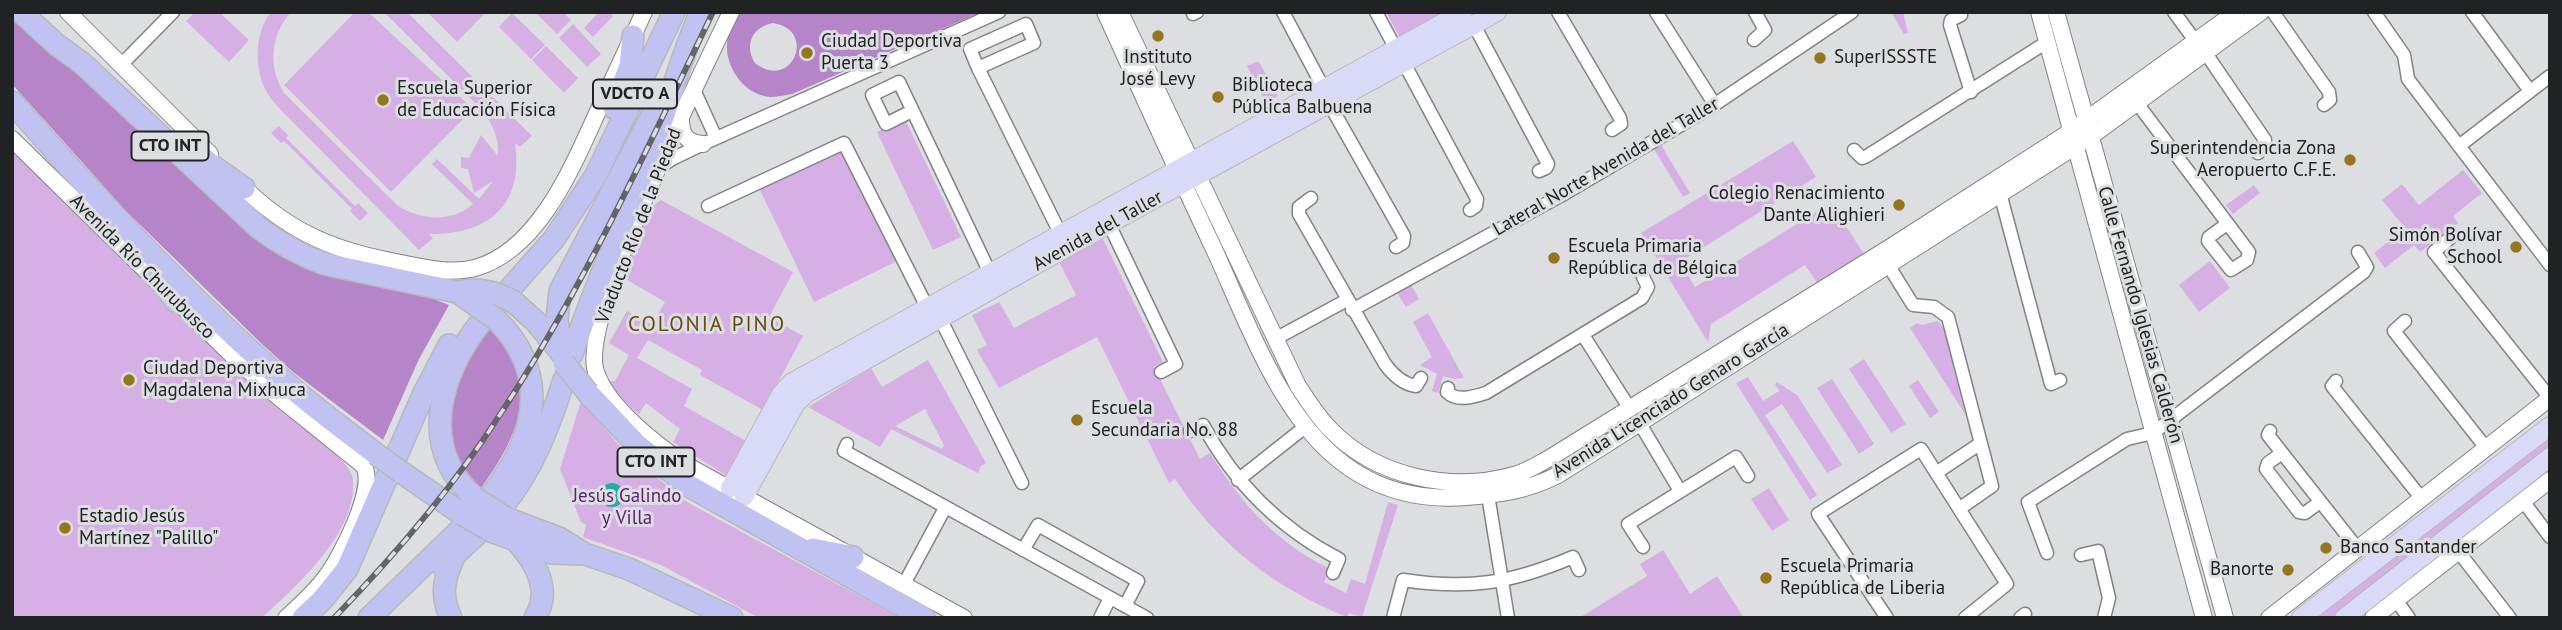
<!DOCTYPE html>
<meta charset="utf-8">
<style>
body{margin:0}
#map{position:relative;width:2562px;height:630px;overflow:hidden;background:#dcdee1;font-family:"PT Sans",sans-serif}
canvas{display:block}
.frame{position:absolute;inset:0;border:14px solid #212223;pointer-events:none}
</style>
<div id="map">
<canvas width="2562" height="630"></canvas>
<div class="frame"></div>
</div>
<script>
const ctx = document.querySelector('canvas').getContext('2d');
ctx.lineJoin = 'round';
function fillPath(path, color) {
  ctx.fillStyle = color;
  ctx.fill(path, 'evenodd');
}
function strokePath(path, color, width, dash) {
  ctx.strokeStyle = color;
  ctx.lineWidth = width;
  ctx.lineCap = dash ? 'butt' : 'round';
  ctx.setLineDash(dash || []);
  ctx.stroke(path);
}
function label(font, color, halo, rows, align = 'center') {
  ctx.font = font + ' "PT Sans",sans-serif';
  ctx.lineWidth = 6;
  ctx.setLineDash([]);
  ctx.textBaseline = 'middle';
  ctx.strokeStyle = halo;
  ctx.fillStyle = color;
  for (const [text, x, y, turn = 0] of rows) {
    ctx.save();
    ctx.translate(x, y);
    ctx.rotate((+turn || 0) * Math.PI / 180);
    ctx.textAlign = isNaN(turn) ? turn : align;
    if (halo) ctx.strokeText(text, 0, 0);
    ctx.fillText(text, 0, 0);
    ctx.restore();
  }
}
fillPath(new Path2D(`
 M195 12H219L249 40 229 62 186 21Z
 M271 12H291C270 36 268 66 284 93L398 206C421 220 452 223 473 204L432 164 437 159 479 199 493 181 474 193 468 169 461 168V157L469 158 481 135 498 156C499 137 492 122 480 108L384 12H407L532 136 520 147 515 143C524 204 490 235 429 234L433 238 419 250 279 108C274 102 268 96 265 89 254 66 255 32 271 12Z
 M355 12H368L473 109 391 192 284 85Z
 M427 12H486L457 42Z
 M535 12H563L571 20 557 34Z
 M599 12H609L613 16 593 37 584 28Z
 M1386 12H1460L1405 47Z
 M1891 12H1903L1908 33 1904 34Z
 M512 13 545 45 531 59 499 27Z
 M573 24 601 54 587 67 559 38Z
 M546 46 578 78 564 93 532 60Z
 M1256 62H1259L1278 96 1270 100 1263 98 1247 66Z
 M905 119 961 237 933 250 877 132Z
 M279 126 288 135 286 138 355 206 358 203 368 213 360 221 350 211 352 209 284 141 281 143 271 133Z
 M1793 141 1816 177 1680 262 1695 287 1831 203 1866 257 1820 287 1805 265 1711 324 1708 342 1641 233Z
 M1661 145 1690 193 1683 197 1654 149Z
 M842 147 899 260 814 302 759 188Z
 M12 151C66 205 121 258 176 312 211 345 243 381 281 411 298 424 351 459 353 479 358 532 297 585 262 618H12Z
 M2463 170 2482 193 2453 216 2458 223 2420 252 2414 245 2385 268 2374 253 2405 228 2382 200 2402 184 2419 205Z
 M2254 185 2260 193 2233 214 2226 205Z
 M661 200 793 272 769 317 803 336 763 410 700 375 702 370 648 340 637 358 692 389 684 406 746 441 727 476 673 442 680 429 646 403 639 414 618 396 608 382 615 381 629 355 609 343 627 311 652 325 665 302 622 277 650 208Z
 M1103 239 1163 362 1154 367 1200 459 1210 453C1241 504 1276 542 1330 569L1324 582 1346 593 1351 579 1365 584 1388 502 1398 505 1362 617 1349 613 1347 617C1275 588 1218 545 1175 479L1169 483 1097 337 999 388 977 350 987 345 972 315 999 302 1014 328 1076 295 1059 262Z
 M2210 261 2230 288 2199 312 2179 285Z
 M1410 283 1419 299 1406 307 1396 291Z
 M1428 313 1464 378 1454 379 1443 376 1438 393 1432 391 1437 374 1420 365 1432 357 1413 322Z
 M1938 321 1944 329 1965 414 1910 328 1917 323 1922 325Z
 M1864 359 1906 424 1891 433 1849 369Z
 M928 360 986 463 981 466 978 473 891 429 880 447 808 407 871 368 882 387ZM925 409 944 445 942 449 895 426Z
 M1748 377 1763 401 1779 391 1775 384 1777 382 1797 395 1842 465 1827 473 1782 404 1765 415 1817 495 1810 500 1736 383Z
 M1832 379 1874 444 1859 454 1817 388Z
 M1918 380 1939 412 1930 418 1909 386Z
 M581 401 618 444 685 501 900 618H759L661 565 583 537 586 525 581 522 560 469Z
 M2550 437V449L2335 618H2317Z
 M1769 488 1789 520 1772 531 1751 499Z
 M1663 550 1690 594 1717 576 1744 618H1579L1647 576 1640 564Z`), '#d6b0e5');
fillPath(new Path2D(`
 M12 12 258 231 449 305 419 359 383 440 293 372 263 345 125 210 12 84Z
 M739 12H981L792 94C785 95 777 97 770 97 744 95 725 67 727 43 728 32 735 22 739 12ZM773 23C818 30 792 92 755 63 744 45 752 27 773 23Z
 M492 326C499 333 509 342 513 351 534 403 511 447 481 488L466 474 452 443 447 422 461 365Z`), '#b584c9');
fillPath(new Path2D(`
 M600 495a12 12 0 1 1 24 0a12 12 0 1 1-24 0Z`), '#23aea1');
const street = new Path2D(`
 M1283 12 1324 89
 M1376 12 1396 49
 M1558 12 1620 118 1621 124 1612 130
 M1656 12 1715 105
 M2174 12 2196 42
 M2273 12 2329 92 2330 100 2324 105
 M2374 12 2404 55 2408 79 2414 87 2550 265
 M2472 12 2530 91
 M1193 14 1197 12
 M1961 15 1951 20 1950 25 1971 92
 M1474 25 1548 164 1546 168 1539 171
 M1754 40 1765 30 1755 12
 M2205 52 2265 140V147L2258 153
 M1404 63 1477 199 1476 206 1470 210
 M121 65 173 12
 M978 68 1034 43 1026 24 970 49 978 68 1060 233
 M694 90 716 138
 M2137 103 2249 252 2247 260 2231 270 2208 241 2209 237 2227 224
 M1330 105 1404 236 1403 243 1396 247
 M912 111 886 124 872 95 899 82 990 273
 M2459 146 2550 76
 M1854 150 1862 158 1867 156 2047 42
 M657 169 672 159 703 144 999 12
 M2000 193 2051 384 2060 380
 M1311 198 1299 207V214L1385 364C1393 375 1402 384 1416 386L1421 378
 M708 206 844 143 927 307
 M1109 224 1176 364 1161 372
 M2450 238 2434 252 2550 398
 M1885 260 1913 305 1934 307 1948 317 1992 486 1959 509
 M1352 310 1562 195 1708 109 1852 12
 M938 314 1022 483
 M2405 321 2394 331 2486 448
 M1583 335 1630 409
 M1275 339 1347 300
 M2336 381 2332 386 2422 499
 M1448 388 1447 392C1457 402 1473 397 1486 393L1642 298 1648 287 1643 277
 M1639 422 1680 491
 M1190 431 1203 425C1235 484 1279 528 1339 559L1333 573
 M2270 431 2268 435 2357 548
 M847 444 844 451 1147 618
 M2282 453 2268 463 2266 469 2299 512 2305 513 2320 502
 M1936 473 1981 443
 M1238 480 1305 427
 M1488 495 1508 618
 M2523 501 2550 537
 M1643 547 1628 524 1736 457 1748 476
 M1023 550 1038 525 1138 581 1125 606
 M2458 551 2510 618
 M2047 553 2028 502 2127 439 2153 433 2364 272 2367 267 2358 252
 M2081 555 2098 551 2109 598 2104 618
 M904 584 945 508
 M2396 600 2409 618
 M1100 618 1110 598
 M1393 618 1403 580C1469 590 1512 583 1573 557L1579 570
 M1887 618 1818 514 1921 449 2007 584 1965 618
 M2020 618 2025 614`);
const secondary = new Path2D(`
 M68 12 210 154
 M731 12C703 70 578 322 596 372 608 408 658 446 688 466L964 618
 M1105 12C1141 91 1177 171 1214 249 1266 363 1310 509 1466 497 1501 494 1526 491 1558 475L2090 137 2261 12
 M1120 12 1298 386C1308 401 1317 416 1330 429 1376 477 1451 493 1514 475 1526 472 1537 465 1548 459L1889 248 2065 135 2236 12
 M2039 12 2204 618
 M2056 12 2225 618
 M681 119C681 135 687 143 703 144
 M12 139 233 356 271 391 364 466C376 490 341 557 325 578 314 593 300 605 286 618
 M238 182C284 228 327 249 391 261 418 266 448 275 475 268 540 250 574 163 599 109 614 77 629 44 644 12
 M2269 618 2550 398
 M2373 618 2550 480`);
const primary = new Path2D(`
 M730 488 781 394 791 383 1463 12
 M744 497 796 403 807 393 1109 224 1497 12
 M2301 618 2550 426
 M2344 618 2550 457`);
const highway = new Path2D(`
 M21 12 57 45 82 63 259 228C280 244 300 255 325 264L457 292
 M12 102C97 200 186 295 284 381 313 407 345 430 376 454
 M614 108 630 66 633 36
 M193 149 210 164 244 188
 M156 273 175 301
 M507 292 554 239 596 175 674 12
 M514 302 536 322 560 351
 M561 353 557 319 560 291 652 115
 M572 354C594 286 625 221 650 154 668 107 680 58 701 12
 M588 393 637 445 689 486 924 618
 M396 457 424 393 449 345
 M401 472 462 514
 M475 498C416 446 441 372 483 319
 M488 499C534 442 554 378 497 320
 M502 507C533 470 549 426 564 380
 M506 518 559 538 583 553
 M493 532 552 553 585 554 629 569 732 618
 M517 542C536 563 552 590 535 618
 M813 549 853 557
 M443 566 477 534
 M303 618 323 599 347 569 388 475
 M369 618 464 526
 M451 618C440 596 444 578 454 557`);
strokePath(street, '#818386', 15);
strokePath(secondary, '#818386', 18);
strokePath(primary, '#b8b8b9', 20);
strokePath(highway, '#b8b8b9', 24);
strokePath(street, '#fff', 12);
strokePath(secondary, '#fff', 16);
strokePath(primary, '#d9daf7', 18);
strokePath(highway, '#c0c2f2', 21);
const rail = new Path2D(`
 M334 618C394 556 452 489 499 416 583 289 647 149 713 12`);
strokePath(rail, '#636466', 6);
strokePath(rail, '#dcdee1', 3.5, [10]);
const highwayBridge = new Path2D(`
 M457 292C479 288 495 291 514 302
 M457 292 497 320
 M564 363 588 393
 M376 454 401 472
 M475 498 506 518
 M462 514 493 532`);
strokePath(highwayBridge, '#b8b8b9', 24, []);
strokePath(highwayBridge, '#c0c2f2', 21);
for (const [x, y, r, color] of [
 [1158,36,7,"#95761e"],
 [807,53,7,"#95761e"],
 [1820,58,7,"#95761e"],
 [1218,97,7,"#95761e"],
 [383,100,7,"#95761e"],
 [2350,160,7,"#95761e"],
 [1899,205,7,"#95761e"],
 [2516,247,7,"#95761e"],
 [1554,258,7,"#95761e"],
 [129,380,7,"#95761e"],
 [1077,420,7,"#95761e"],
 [65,528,7,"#95761e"],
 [2326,548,7,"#95761e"],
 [2288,570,7,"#95761e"],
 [1766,578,7,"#95761e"]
]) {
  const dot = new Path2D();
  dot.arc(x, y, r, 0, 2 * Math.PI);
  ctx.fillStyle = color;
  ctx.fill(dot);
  strokePath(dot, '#dcdee1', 2.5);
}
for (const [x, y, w] of [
 [635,94,84],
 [170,146,77],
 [656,462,77]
]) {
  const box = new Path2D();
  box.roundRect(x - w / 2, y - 14.5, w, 29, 5);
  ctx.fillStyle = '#dcdee1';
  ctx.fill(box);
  strokePath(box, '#212223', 2);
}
label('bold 18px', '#212223', null, [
 ["VDCTO A",635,94],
 ["CTO INT",170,146],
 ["CTO INT",656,462]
]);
label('19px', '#212223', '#dcdee1', [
 ["Ciudad Deportiva",821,42],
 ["Puerta 3",821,64],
 ["Instituto",1158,58,"center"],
 ["José Levy",1158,80,"center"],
 ["SuperISSSTE",1834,58],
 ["Biblioteca",1232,86],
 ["Pública Balbuena",1232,108],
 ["Escuela Superior",397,89],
 ["de Educación Física",397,111],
 ["Superintendencia Zona",2336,149,"right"],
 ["Aeropuerto C.F.E.",2336,171,"right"],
 ["Colegio Renacimiento",1885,194,"right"],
 ["Dante Alighieri",1885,216,"right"],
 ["Simón Bolívar",2502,236,"right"],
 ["School",2502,258,"right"],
 ["Escuela Primaria",1568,247],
 ["República de Bélgica",1568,269],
 ["Ciudad Deportiva",143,369],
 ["Magdalena Mixhuca",143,391],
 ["Escuela",1091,409],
 ["Secundaria No. 88",1091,431],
 ["Estadio Jesús",79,517],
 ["Martínez \"Palillo\"",79,539],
 ["Banco Santander",2340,548],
 ["Escuela Primaria",1780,567],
 ["República de Liberia",1780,589],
 ["Banorte",2274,570,"right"]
], 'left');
label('19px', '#212223', '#dcdee1', [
 ["Lateral Norte Avenida del Taller",1606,167,-30],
 ["Viaducto Río de la Piedad",639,226,-69],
 ["Avenida del Taller",1098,231,-29],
 ["Avenida Río Churubusco",142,267,45],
 ["Calle Fernando Iglesias Calderón",2140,315,74],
 ["Avenida Licenciado Genaro García",1671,401,-32]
]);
label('19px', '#5b1d70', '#dcdee1', [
 ["Jesús Galindo",627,497],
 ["y Villa",627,519]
]);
ctx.letterSpacing = '2px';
label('21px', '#624c0f', '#dcdee1', [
 ["COLONIA PINO",707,325]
]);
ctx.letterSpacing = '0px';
</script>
